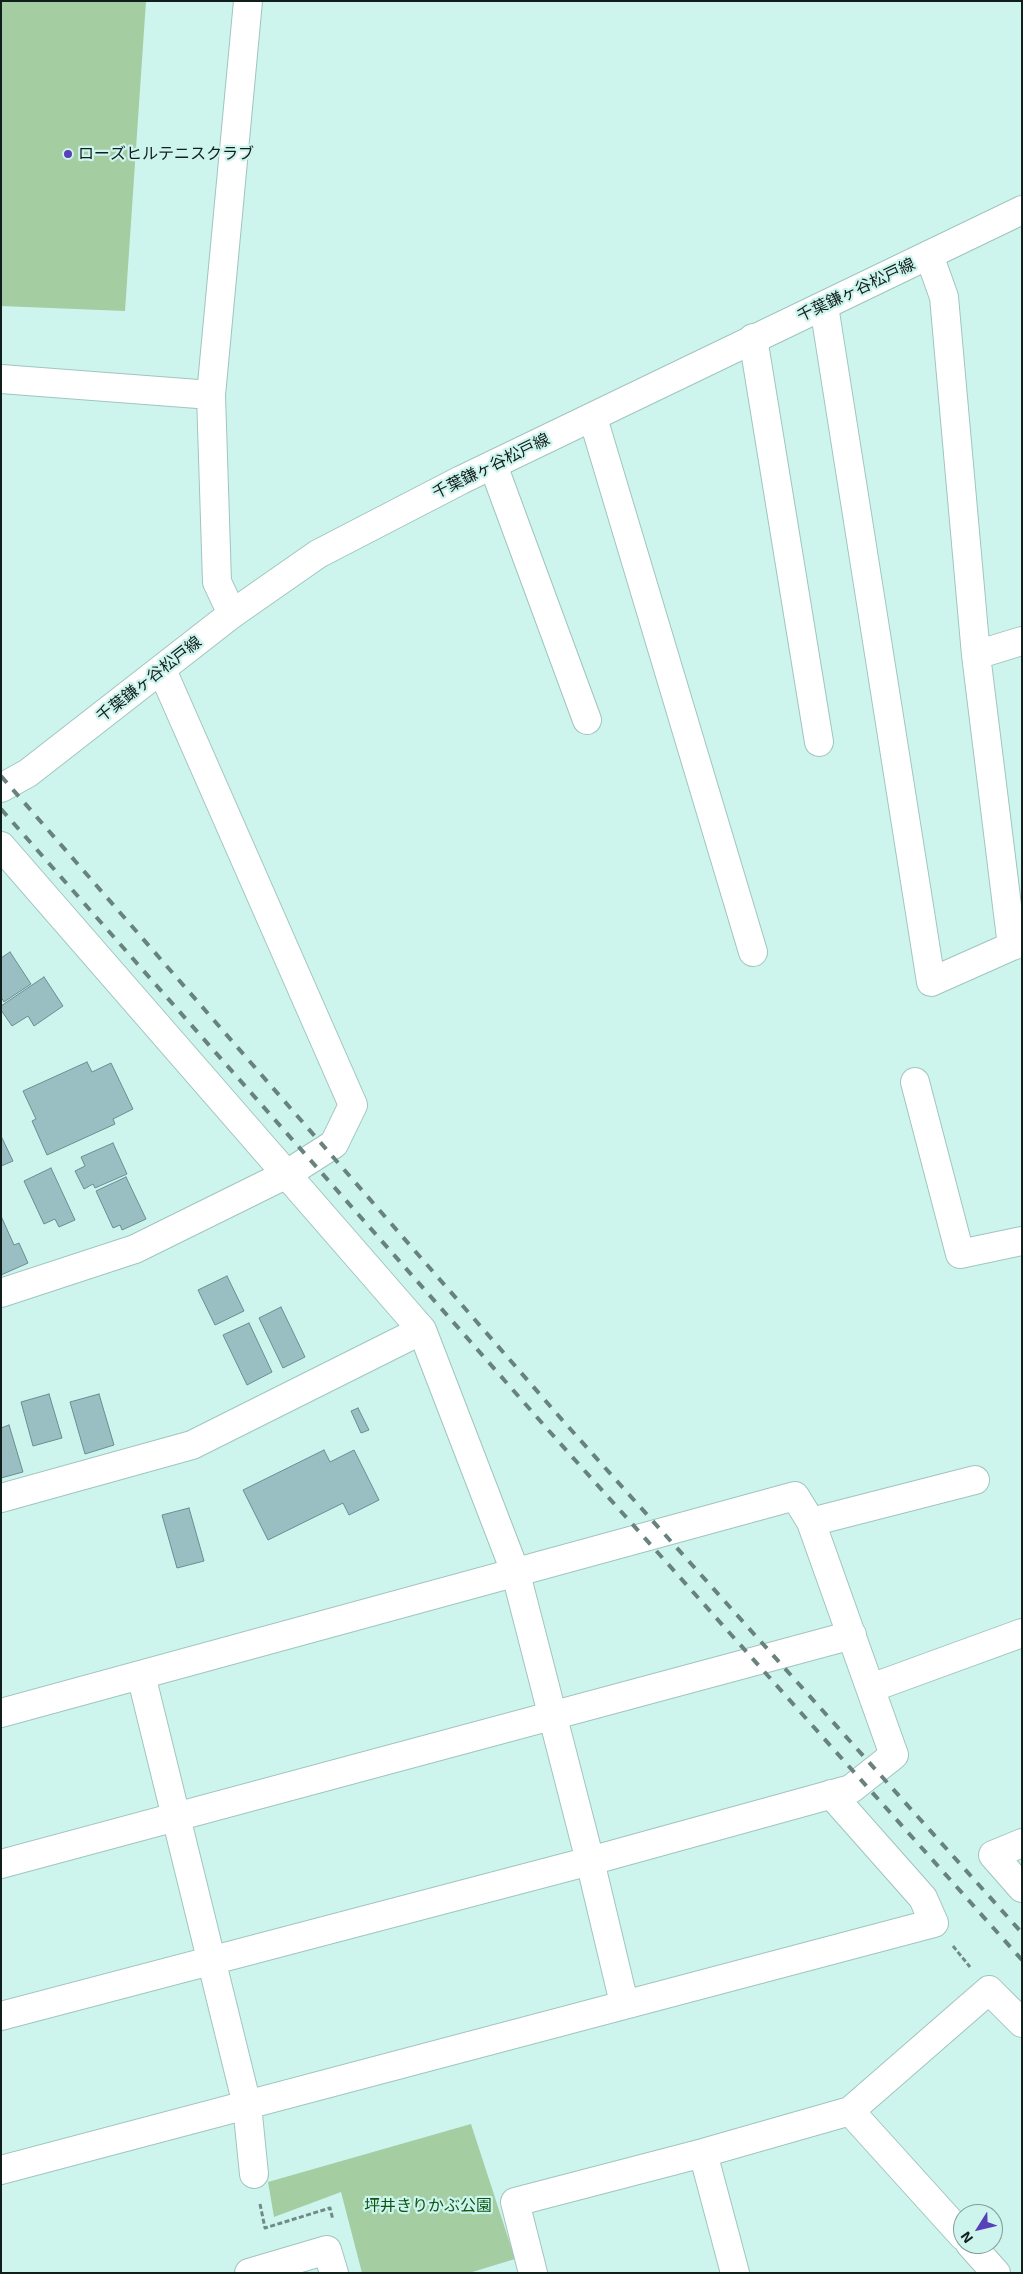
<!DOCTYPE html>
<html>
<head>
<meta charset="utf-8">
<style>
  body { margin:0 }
  #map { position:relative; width:1023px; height:2274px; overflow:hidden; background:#cef4ee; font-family:"Exo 2",sans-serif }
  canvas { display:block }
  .frame { position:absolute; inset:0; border:2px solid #101e1c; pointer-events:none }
  .north { position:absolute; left:953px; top:2204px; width:50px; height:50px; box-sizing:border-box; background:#cef4ee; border:1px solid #829e9a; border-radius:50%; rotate:234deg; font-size:14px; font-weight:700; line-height:20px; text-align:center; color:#101e1c }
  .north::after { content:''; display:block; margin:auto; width:18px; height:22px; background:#5740b8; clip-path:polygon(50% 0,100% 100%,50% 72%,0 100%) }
</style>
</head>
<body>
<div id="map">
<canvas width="1023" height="2274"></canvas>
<div class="frame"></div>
<div class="north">N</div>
</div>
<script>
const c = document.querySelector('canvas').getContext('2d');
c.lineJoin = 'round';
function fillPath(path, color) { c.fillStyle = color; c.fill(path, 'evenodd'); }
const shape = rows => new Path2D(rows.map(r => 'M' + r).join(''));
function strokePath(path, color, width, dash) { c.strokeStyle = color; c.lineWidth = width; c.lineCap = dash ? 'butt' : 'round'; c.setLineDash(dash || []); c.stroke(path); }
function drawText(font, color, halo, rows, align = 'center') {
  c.font = font + ' "Exo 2","Noto Sans JP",sans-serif'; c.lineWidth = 4.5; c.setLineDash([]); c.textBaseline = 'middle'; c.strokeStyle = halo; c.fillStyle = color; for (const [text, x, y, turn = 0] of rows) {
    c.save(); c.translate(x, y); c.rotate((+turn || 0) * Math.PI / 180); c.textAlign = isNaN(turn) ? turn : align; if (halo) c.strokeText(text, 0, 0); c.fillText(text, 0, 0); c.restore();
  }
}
fillPath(shape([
  [1,1,146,1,125,311,1,306],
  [471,2124,515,2259,469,2273,362,2273,341,2192,274,2217,268,2182]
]), '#a4cda2');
const building = shape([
  [10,952,31,984,4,1002,1,997,1,958,10,952],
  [44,977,63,1006,34,1026,28,1016,12,1026,1,1010,1,1006,44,977],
  [87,1062,92,1072,111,1063,133,1109,113,1119,115,1124,47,1155,32,1121,36,1119,23,1091,87,1062],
  [1,1136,13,1161,1,1166,1,1136],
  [113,1143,127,1174,95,1188,93,1184,84,1189,75,1171,85,1166,81,1157,113,1143],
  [51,1168,75,1220,59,1227,55,1219,44,1224,24,1181,51,1168],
  [126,1177,146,1219,122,1230,120,1225,113,1228,96,1191,126,1177],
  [1,1216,14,1245,19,1243,28,1263,1,1275,1,1216],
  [227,1276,244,1311,215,1325,198,1290,227,1276],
  [281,1307,305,1357,283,1368,259,1318,281,1307],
  [249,1323,272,1372,247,1385,223,1335,249,1323],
  [49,1394,62,1438,33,1446,21,1402,49,1394],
  [99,1394,114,1445,85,1454,70,1402,99,1394],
  [358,1408,369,1430,361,1433,351,1411,358,1408],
  [9,1425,23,1472,1,1478,1,1428,9,1425],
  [324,1450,330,1462,354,1450,379,1500,349,1515,343,1503,268,1540,243,1490,324,1450],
  [189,1508,204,1561,177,1568,162,1515,189,1508]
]);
fillPath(building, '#9abfc3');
strokePath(building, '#698d91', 1);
const minor = shape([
  [929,255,944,297,976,655,1012,946,1022,943],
  [824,306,931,982,1012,946],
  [753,338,819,742],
  [1,379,211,395],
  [593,418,753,952],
  [493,465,587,720],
  [232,614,217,582,211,395,248,1],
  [976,655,1022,641],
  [1,846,422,1330,516,1574,590,1861,624,2003],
  [915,1082,960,1254,1022,1241],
  [1,1293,135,1249,287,1174,334,1144,353,1105,162,670],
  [1,1498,192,1445,422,1330],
  [811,1522,975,1480],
  [141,1675,247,2105,254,2174],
  [871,1688,1022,1633],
  [1,1713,795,1496,811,1522,894,1755,851,1789,590,1861,1,2016],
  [1022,1843,993,1855,1022,1888],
  [1,1864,852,1635],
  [850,2111,963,2236],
  [703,2153,735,2273],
  [1,2170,934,1923,923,1898,831,1794],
  [970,2244,996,2273],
  [249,2273,327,2250,334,2273],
  [533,2273,515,2202,703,2153,850,2111,989,1990,1022,2023]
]);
const major = shape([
  [1,788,28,773,232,614,318,554,461,480,1022,210]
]);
strokePath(minor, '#a0c5bf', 30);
strokePath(major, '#a0c5bf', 30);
strokePath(shape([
  [953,1946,970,1967],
  [260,2204,265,2228,330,2208,333,2220]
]), '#708b87', 3, [5, 2.5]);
strokePath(minor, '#fff', 28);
strokePath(major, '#fff', 28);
strokePath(shape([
  [1,776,564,1422,1022,1933],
  [1,809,550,1432,1022,1960]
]), '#68827e', 4, [9, 9]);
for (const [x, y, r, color] of [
  [68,154,5,"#5740b8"]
]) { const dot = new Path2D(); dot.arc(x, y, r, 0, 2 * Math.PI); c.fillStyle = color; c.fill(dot); strokePath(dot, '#cef4ee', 2); }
drawText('16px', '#101e1c', '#cef4ee', [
  ["ローズヒルテニスクラブ",78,154]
], 'left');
drawText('16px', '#101e1c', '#cef4ee', [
  ["千葉鎌ヶ谷松戸線",856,290,-25],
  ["千葉鎌ヶ谷松戸線",491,466,-26],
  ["千葉鎌ヶ谷松戸線",149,679,-38]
]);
drawText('16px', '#0c5612', '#cef4ee', [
  ["坪井きりかぶ公園",428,2206]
]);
</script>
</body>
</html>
